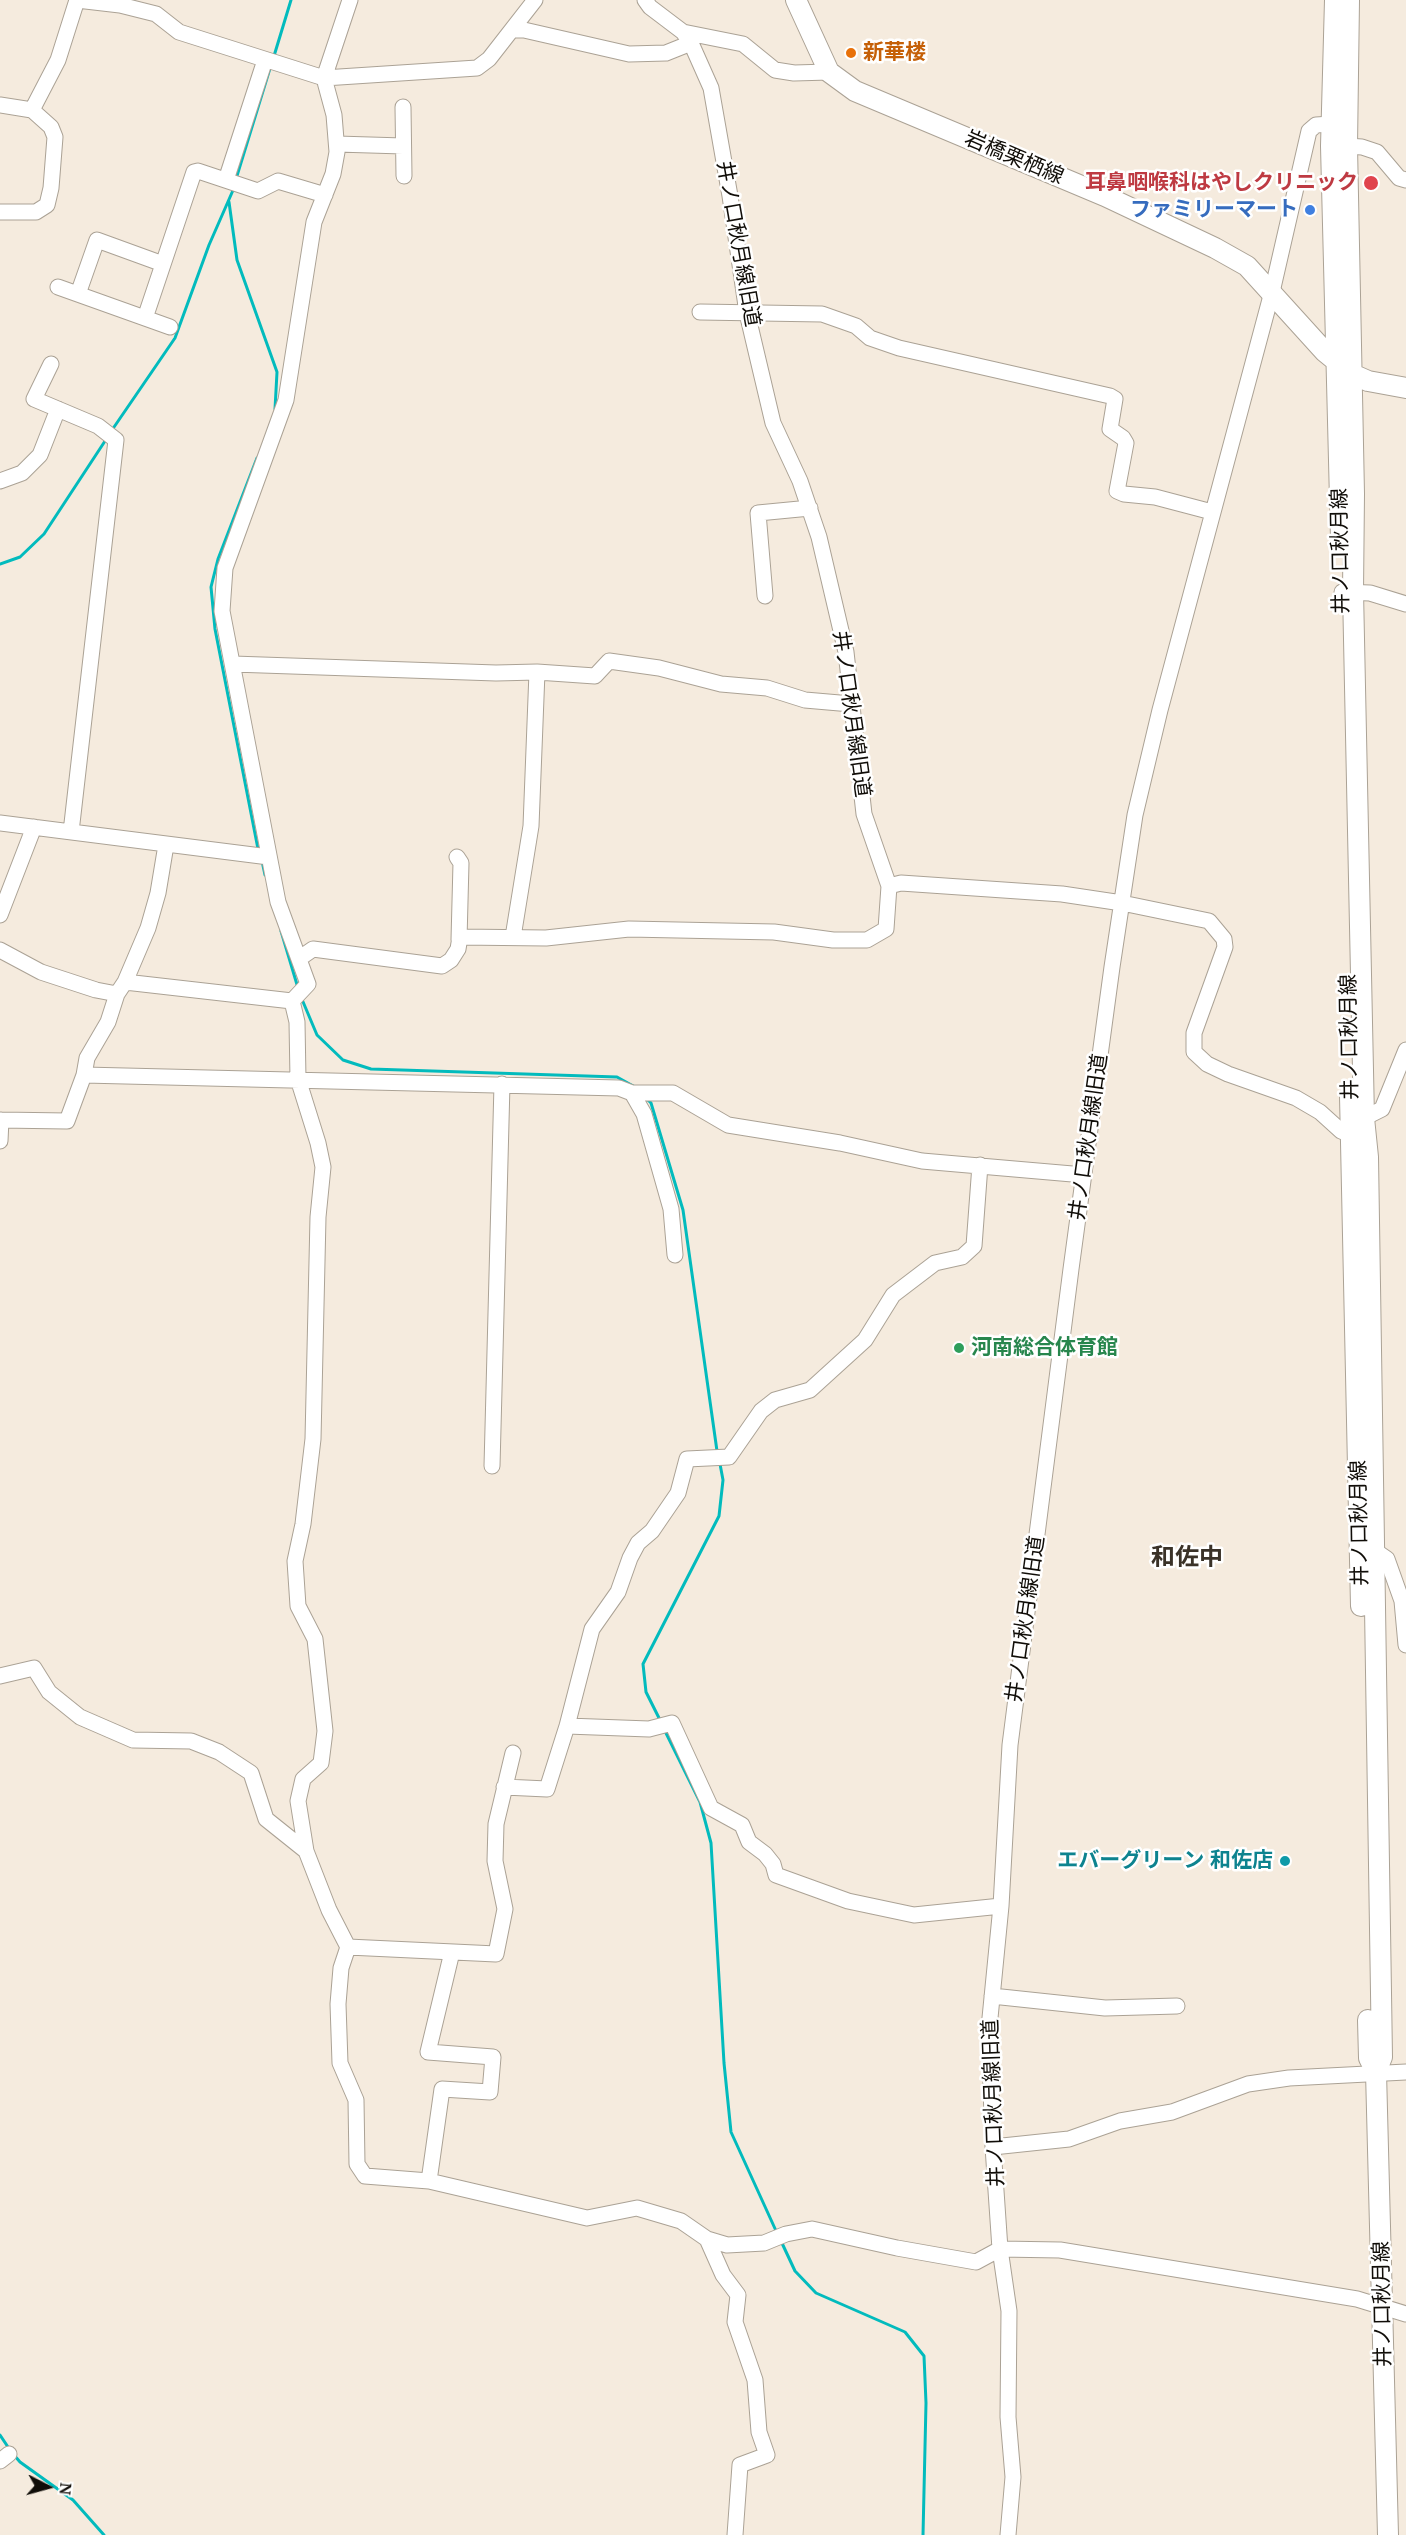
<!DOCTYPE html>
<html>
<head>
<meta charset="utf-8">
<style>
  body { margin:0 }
  #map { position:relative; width:1406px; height:2535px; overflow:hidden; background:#f5ebde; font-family:"PT Serif",serif }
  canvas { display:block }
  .north { position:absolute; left:18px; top:2457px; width:60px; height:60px; -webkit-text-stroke:4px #fff; paint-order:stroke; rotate:96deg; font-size:16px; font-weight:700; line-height:24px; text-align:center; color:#100d08 }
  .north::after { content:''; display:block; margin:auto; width:21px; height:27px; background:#100d08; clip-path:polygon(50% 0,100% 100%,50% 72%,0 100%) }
</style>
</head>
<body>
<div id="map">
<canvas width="1406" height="2535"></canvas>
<div class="north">N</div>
</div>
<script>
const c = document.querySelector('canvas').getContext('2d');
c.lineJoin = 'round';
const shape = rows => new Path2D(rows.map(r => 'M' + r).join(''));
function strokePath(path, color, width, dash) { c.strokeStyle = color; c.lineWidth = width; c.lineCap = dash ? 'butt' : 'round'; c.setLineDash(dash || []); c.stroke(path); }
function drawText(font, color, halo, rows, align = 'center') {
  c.font = font + ' "PT Serif","Noto Sans JP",serif'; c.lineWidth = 5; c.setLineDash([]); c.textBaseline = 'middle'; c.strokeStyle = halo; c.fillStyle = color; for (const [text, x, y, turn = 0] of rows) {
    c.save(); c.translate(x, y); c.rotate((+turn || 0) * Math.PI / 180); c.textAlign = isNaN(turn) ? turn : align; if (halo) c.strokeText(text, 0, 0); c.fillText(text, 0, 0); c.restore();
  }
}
strokePath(shape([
  [274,56,291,0],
  [236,179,271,65],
  [229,202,237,260,277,372,275,409],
  [112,430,175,338,209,245,234,188],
  [257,458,218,559,211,587,215,629,258,849],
  [0,564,20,557,44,534,107,438],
  [262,861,265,875],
  [281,931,298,988],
  [301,997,317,1035,343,1060,371,1069,617,1077,635,1087],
  [646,1098,651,1103,683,1210,717,1451],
  [660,1720,646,1692,643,1664,719,1516,723,1480,720,1464],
  [664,1729,700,1802,711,1843,724,2063,731,2132,777,2233],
  [781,2241,795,2271,816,2293,905,2332,924,2356,926,2403,923,2535],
  [0,2435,10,2450],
  [14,2455,20,2462,73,2500,104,2535]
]), '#02bbbd', 3);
const minor = shape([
  [77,0,120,5,156,14,179,32,324,78,477,68,489,59,535,0],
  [645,0,650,7,683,32,691,43,711,88,730,196,747,313,773,423,800,481,819,537,846,652,864,814,889,886],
  [513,30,524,30,629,54,666,53,691,43],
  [683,32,743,44,775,70,794,73,829,72],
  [0,105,32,110,58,60,77,0],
  [403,107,404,176],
  [337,144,403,146],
  [1347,146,1362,147,1377,152,1399,178,1406,180],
  [226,180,265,60],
  [0,212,36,212,47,205,51,188,55,137,51,127,32,110],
  [58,287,170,327],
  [78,294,97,240,163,264],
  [700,312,822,314,856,326,870,338,899,348,1110,396,1115,399,1110,429,1123,438,1126,443,1117,491,1124,494,1155,497,1212,512],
  [145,318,194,172,198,171,258,191,278,181,325,195],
  [51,364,34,399,98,426,116,440,71,832],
  [0,481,22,473,40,455,58,409],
  [1342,592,1370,593,1406,604],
  [765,596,758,513,810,508],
  [233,664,496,673,537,672,595,676,609,661,659,668,721,684,767,688,805,700,851,704],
  [0,823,269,857],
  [457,857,461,863,459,940],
  [889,886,901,883,1062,894,1122,903,1209,921,1224,939,1225,947,1194,1033,1194,1052,1207,1064,1228,1074,1296,1098,1320,1112,1341,1131,1358,1138],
  [0,915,34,827],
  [513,937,531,826,537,672],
  [0,950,41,972,96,990,117,994],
  [300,958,313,949,442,966,451,960,458,949,460,937,546,938,629,929,774,932,833,940,867,940,886,929,889,886],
  [125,982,292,1001,308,984,278,902,222,611,225,568,286,400,314,222,333,174,337,152,334,115,324,78,350,0],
  [292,1001,297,1022,298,1079,318,1143,323,1167,318,1217,313,1439,303,1524,295,1561,298,1606,315,1639,325,1731,321,1763,303,1779,298,1801,306,1851,329,1910,348,1947,341,1968,338,2004,340,2063,356,2100,357,2164,365,2176,429,2181,587,2218,637,2208,681,2221,707,2239,727,2245,764,2243,786,2234,812,2229,897,2248,976,2262,1000,2249,1060,2250,1357,2299,1406,2314],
  [84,1075,87,1058,108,1022,117,994,125,982,148,928,158,893,166,845],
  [632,1093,673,1093,728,1125,840,1143,922,1161,1084,1175],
  [1364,1118,1382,1109,1406,1050],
  [0,1120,67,1121,84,1075,619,1088,632,1093,644,1114,671,1209,675,1255],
  [0,1141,1,1120],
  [492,1466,502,1084],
  [1366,1551,1374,1550,1387,1559,1402,1601,1406,1645],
  [0,1676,34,1668,49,1692,80,1717,133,1740,191,1741,219,1752,251,1773,266,1819,306,1851],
  [567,1726,649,1729,672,1723,711,1808,742,1825,749,1842,765,1854,773,1864,776,1875,848,1901,914,1915,1001,1906],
  [504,1787,547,1789,567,1726,592,1629,618,1592,630,1558,638,1543,652,1531,678,1493,687,1459,729,1457,761,1411,775,1400,810,1390,865,1340,893,1295,935,1263,962,1257,974,1246,980,1165],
  [348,1947,496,1954,505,1909,495,1861,496,1824,513,1753],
  [992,1996,1105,2008,1177,2006],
  [993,2147,1069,2139,1120,2121,1172,2112,1248,2084,1289,2078,1406,2072],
  [429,2181,442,2089,490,2092,493,2057,428,2052,452,1952],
  [707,2239,723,2275,738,2295,735,2322,755,2380,759,2432,767,2455,740,2465,735,2535],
  [0,2461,9,2454],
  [1008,2535,1013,2477,1008,2417,1009,2311,1000,2249,993,2147,989,2028,1001,1906,1010,1745,1071,1269,1112,967,1135,815,1160,710,1272,292,1309,131,1316,125,1331,124]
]);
const major = shape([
  [796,0,829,72,855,91,1105,196,1215,248,1247,266,1325,352,1352,374,1368,381,1406,388],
  [1335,0,1331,146,1341,539],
  [1349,0,1347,146,1354,494,1353,591,1364,1118,1368,1157,1382,2057,1376,2072,1388,2535],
  [1350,1096,1361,1606],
  [1368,2020,1369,2058,1376,2072]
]);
strokePath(minor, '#aba295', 17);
strokePath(major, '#aba295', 22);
strokePath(minor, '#fff', 15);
strokePath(major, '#fff', 20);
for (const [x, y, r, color] of [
  [851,53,6,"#e8710a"],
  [1371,183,8,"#e0444e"],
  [1310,210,6,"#3f7fe0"],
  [959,1348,6,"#2e9e5b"],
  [1285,1861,6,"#0f9aa8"]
]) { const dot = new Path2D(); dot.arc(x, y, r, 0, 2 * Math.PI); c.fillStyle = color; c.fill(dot); strokePath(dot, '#fff', 2); }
drawText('bold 21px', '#c56008', '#fff', [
  ["新華楼",863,53]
], 'left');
drawText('21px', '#100d08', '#fff', [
  ["岩橋栗栖線",1014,158,23],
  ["井ノ口秋月線旧道",738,244,80],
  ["井ノ口秋月線",1341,551,-91],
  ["井ノ口秋月線旧道",851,714,82],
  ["井ノ口秋月線",1350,1037,-91],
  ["井ノ口秋月線旧道",1089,1137,-82],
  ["井ノ口秋月線",1360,1523,-91],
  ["井ノ口秋月線旧道",1026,1619,-82],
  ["井ノ口秋月線旧道",994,2103,-92],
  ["井ノ口秋月線",1383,2304,-91]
]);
drawText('bold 21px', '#be3a42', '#fff', [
  ["耳鼻咽喉科はやしクリニック",1358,183]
], 'right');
drawText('bold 21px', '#366cbe', '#fff', [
  ["ファミリーマート",1298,210]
], 'right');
drawText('bold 21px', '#27864d', '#fff', [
  ["河南総合体育館",971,1348]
], 'left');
drawText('bold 21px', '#0d838f', '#fff', [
  ["エバーグリーン 和佐店",1273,1861]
], 'right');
drawText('bold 24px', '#3a3228', '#fff', [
  ["和佐中",1187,1558]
]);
</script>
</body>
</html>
